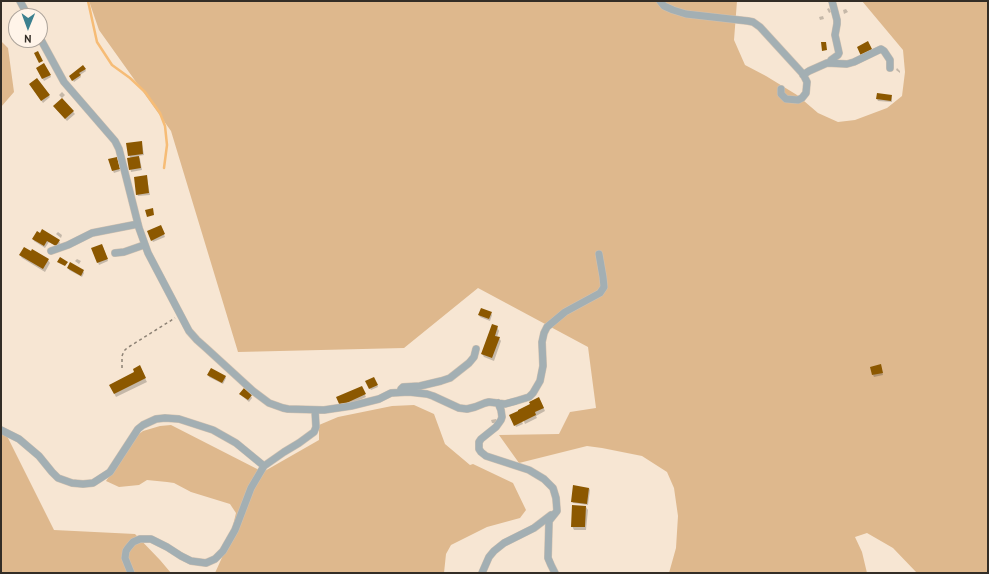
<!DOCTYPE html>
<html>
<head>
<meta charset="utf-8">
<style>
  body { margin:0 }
  #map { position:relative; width:989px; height:574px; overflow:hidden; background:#f7e6d3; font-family:"PT Sans",sans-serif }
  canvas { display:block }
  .frame { position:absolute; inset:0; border:2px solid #332d26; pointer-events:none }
  .north { position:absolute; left:8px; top:8px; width:40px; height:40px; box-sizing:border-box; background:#fff4e9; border:1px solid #ada49b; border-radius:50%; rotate:181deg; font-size:11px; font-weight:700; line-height:16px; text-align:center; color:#332d26 }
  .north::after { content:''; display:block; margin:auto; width:14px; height:18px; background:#3c808f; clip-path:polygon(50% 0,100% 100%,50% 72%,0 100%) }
</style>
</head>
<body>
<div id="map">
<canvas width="989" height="574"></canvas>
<div class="frame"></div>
<div class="north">N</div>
</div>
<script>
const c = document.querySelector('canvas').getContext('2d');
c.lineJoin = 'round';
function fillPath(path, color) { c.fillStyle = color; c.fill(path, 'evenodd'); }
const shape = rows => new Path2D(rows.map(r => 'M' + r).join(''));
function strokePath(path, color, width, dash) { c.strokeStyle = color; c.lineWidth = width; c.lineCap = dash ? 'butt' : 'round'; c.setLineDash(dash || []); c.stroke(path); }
fillPath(shape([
  [89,1,737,1,734,40,745,65,766,76,797,95,818,113,838,122,855,120,887,108,902,96,905,72,903,50,862,1,988,1,988,573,917,573,893,548,867,533,855,537,862,552,867,573,669,573,676,548,678,516,674,488,667,472,642,456,602,448,587,446,519,463,499,435,559,434,570,412,596,408,588,347,478,288,404,348,238,352,171,131,99,30],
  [1,41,8,48,14,92,1,107],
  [414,405,434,414,445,444,470,465,473,464,513,483,526,510,520,518,487,527,451,545,446,554,444,573,215,573,229,542,236,513,230,504,191,492,174,483,167,482,147,480,139,485,119,487,106,481,135,437,143,431,160,426,171,425,263,472,319,440,319,425,338,417,392,406],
  [1,428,3,428,54,530,135,534,160,560,171,573,1,573]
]), '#deb88d');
fillPath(shape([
  [829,8,831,12,829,13,827,9],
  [846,9,848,12,844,14,843,10],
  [823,16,824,19,820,20,819,17],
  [44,64,51,77,44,81,37,68],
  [83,66,86,71,80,75,81,77,74,82,70,76],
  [897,68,900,71,900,73,896,70],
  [31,86,49,96,50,97,43,103],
  [62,92,65,95,62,98,59,95],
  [891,96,892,98,892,102,878,101,877,99],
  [62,100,75,114,67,121,56,109],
  [141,142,142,144,144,155,138,156,140,159,142,170,131,172,128,159,131,159,129,155],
  [117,160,120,171,114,173,113,171],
  [147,178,150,195,138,196,137,194],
  [160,226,165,237,153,242,148,232],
  [58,232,62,235,61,238,56,234],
  [33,239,59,241,60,243,57,247,49,242,45,248,34,241],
  [103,247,108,261,99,265,93,249],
  [31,253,48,260,50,263,45,272,22,258,20,255],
  [77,259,81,261,79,264,75,261],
  [68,268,83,271,84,273,82,277,69,270],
  [491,313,492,315,490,321,480,317,479,315],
  [497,327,499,331,497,337,499,338,501,341,494,361,484,357,482,354],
  [139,367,147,382,116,397,110,385,135,372],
  [881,367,883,375,874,377,873,375],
  [208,375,225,376,226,378,223,384,209,377],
  [374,378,378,387,371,390,366,381],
  [361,387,366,397,342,408],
  [242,396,251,396,252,398,249,402],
  [541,402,545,411,536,416,537,418,525,424,522,417],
  [511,416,520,417,523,424,516,427],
  [496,419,497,423,492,423,491,420],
  [589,488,590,490,588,505,573,503,572,501],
  [586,507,588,510,586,530,574,530,572,526]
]), '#0003');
strokePath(shape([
  [88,1,97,42,112,65,130,78,145,92,160,113,165,126,167,145,164,168]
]), '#f6bc76', 2.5);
fillPath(shape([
  [868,41,873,51,861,56,857,47],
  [821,42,826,42,827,50,822,51],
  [38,51,43,61,39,63,34,53],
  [44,63,51,75,42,79,36,68],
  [83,65,86,69,79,73,81,75,72,81,69,76],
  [37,78,50,95,41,101,29,84],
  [877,93,892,95,891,101,876,99],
  [62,98,74,111,65,119,53,106],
  [142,141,143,154,128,156,126,143],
  [139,156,141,168,129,170,127,158],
  [117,157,120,169,112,171,108,159],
  [147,175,149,193,136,195,134,177],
  [153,208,154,215,147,217,145,210],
  [161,225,165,234,151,241,147,231],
  [42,229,60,240,56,246,47,241,44,246,32,239,37,231,40,233],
  [102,244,108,259,97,263,91,248],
  [24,247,31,251,32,249,49,259,43,269,19,255],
  [60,257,68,262,65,266,57,262],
  [70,262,84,270,81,276,67,268],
  [481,308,492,312,489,319,478,315],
  [492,324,498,326,495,336,500,337,492,358,481,354],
  [881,364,883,373,872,375,870,367],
  [140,365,146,378,114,394,109,385,134,372,133,369],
  [211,368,226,376,222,383,207,375],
  [374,377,378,385,369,389,365,381],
  [362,386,366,394,340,406,336,397],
  [244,388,252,395,248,400,239,394],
  [539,397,544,408,535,412,536,415,514,426,509,415,518,411,518,410,530,404,529,402],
  [573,485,589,488,587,504,571,502],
  [572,505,586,506,585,527,571,527]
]), '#8c5800');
const minor = shape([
  [20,1,28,16],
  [660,1,664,6,673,10,686,14,748,21,753,22,760,27,803,74,807,82,806,93,802,98,798,100,786,99,781,94,781,89],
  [40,38,64,82,115,141,119,149,139,228,148,253,189,331,197,340,206,348,253,391,269,403,283,408,288,409,324,410,351,406,379,399,391,393,409,392,427,394,433,396,459,408,467,409,475,407,485,403,489,402,505,404,516,401,529,397,533,393,540,381,543,366,542,342,544,333,547,327,565,312,600,293,604,287,603,277,599,254],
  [830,63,831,60,838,55,839,53,835,35,837,24,837,20,832,1],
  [803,75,809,71,827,63,847,64,854,62,881,49,884,51,890,60,890,68],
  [51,251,68,245,92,233,138,224],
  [115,253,124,252,144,245],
  [400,392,401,389,403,387,420,386,441,381,450,378,469,363,474,357,476,349],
  [498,403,501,410,502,417,501,420,496,427,481,439,479,442,479,449,481,452,486,456,529,470,544,479,553,488,556,498,557,511,549,521,548,558,551,565,555,573],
  [1,430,19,439,39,456,52,472,58,478,72,483,83,484,93,483,110,472,138,429,143,425,156,419,165,418,179,419,213,430,236,443,264,466],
  [131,573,125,558,126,551,128,548,133,542,140,539,151,539,167,547,181,556,191,561,206,563,215,559,223,551,235,530,251,488,264,466,284,452,299,443,314,432,316,427,315,410],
  [482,573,489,557,494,551,504,543,534,528,551,515]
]);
strokePath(minor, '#d0c1b0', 8);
strokePath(shape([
  [122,368,122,356,124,351,127,348,175,318]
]), '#8d8275', 1.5, [3, 3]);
strokePath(minor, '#a3afb3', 7);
</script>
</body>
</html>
